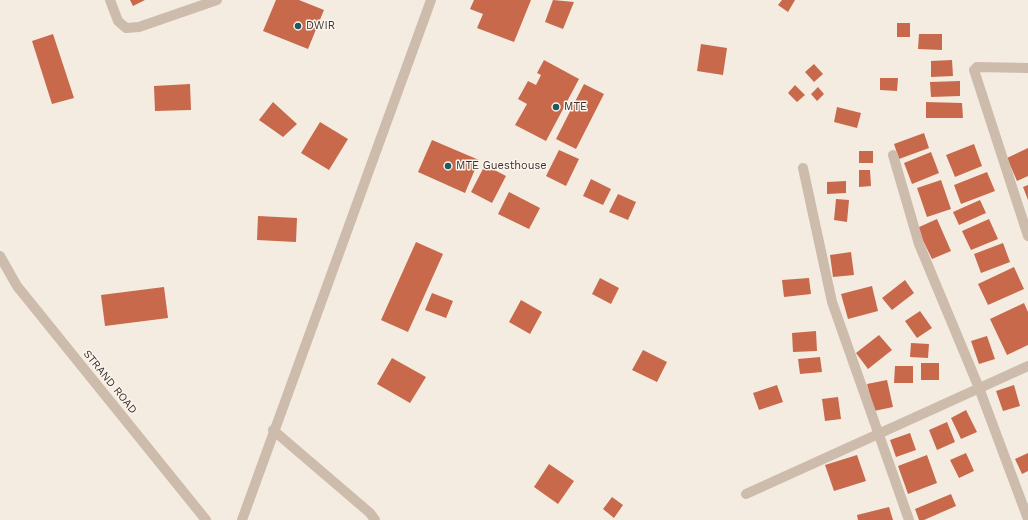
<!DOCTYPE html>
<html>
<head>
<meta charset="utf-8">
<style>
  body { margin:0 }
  canvas { display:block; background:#f4ebe1 }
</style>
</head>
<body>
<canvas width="1028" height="520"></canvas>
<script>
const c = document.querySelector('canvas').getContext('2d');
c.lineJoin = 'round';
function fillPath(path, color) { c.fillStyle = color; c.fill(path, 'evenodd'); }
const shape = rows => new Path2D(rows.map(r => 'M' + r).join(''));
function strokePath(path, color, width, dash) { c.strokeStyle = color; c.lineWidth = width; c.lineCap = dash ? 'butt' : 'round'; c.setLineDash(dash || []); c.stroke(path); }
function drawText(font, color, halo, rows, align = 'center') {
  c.font = font + ' "Work Sans",sans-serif'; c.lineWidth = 3; c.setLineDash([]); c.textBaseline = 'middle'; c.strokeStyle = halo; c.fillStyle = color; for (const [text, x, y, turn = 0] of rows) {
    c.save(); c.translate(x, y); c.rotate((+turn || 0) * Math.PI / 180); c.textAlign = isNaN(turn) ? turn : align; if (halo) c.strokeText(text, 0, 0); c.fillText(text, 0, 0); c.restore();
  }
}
fillPath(shape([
  [130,0,145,0,133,6],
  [276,0,299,0,324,10,308,49,263,31],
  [474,0,531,0,514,42,477,28,483,14,470,9],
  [553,0,574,2,563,29,545,22],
  [782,0,795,0,788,12,778,5],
  [897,23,910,23,910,37,897,37],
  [53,34,74,98,52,104,32,41],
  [919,34,942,34,942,50,918,49],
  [701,44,727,48,723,75,697,71],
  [544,60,579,79,546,141,515,125,527,104,518,99,528,81,536,85,541,75,537,73],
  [952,60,953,76,931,77,931,61],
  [814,64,823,74,814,82,805,72],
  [880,78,898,78,897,91,880,90],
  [960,81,960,96,931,97,930,82],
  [190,84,191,110,155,111,154,86],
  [584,84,604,94,576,149,556,139],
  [795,85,805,95,797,102,788,93],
  [818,87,824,94,817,101,811,94],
  [273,102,297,124,283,137,259,120],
  [926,102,962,103,963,118,926,118],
  [837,107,861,113,857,128,834,122],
  [320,122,348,139,329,170,301,153],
  [924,133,929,148,899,159,894,144],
  [432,140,479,160,465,193,418,172],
  [974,144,982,166,955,177,946,155],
  [1028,148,1028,176,1017,181,1007,158],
  [559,150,579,159,566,186,546,176],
  [859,151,873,151,873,163,859,163],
  [931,152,939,173,912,184,904,163],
  [485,165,506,176,492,203,471,192],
  [859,170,870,170,871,186,859,187],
  [987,172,995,191,961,204,954,185],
  [591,179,611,189,603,205,583,196],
  [941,180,951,209,927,217,917,188],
  [846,181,846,193,827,194,827,182],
  [1028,185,1028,200,1023,187],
  [509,192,540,208,529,229,498,214],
  [618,194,636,202,628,220,609,212],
  [836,199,849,200,847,222,834,220],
  [980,200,986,213,959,225,953,212],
  [258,216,297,218,296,242,257,240],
  [937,219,951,251,932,259,917,228],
  [989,219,998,239,971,250,962,231],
  [416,242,443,254,408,332,381,320],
  [1003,243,1010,262,981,273,974,254],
  [851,252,854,275,833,277,830,255],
  [1014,267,1024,289,988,305,978,284],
  [600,278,619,288,611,304,592,294],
  [809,278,811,294,784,297,782,280],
  [905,280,914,293,892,310,882,298],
  [872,286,878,311,848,319,841,294],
  [164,287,168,318,105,326,101,295],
  [432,293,453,301,446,318,425,310],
  [521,300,542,312,530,334,509,322],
  [1024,303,1028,312,1028,345,1007,355,990,319],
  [920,311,932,328,917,338,905,321],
  [816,331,817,351,793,352,792,333],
  [879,335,892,350,868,369,856,353],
  [987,336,995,359,979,364,971,341],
  [911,343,929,344,928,358,910,357],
  [643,350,667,362,657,382,632,370],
  [820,357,822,372,800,374,798,359],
  [392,358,426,377,410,403,377,384],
  [921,363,939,363,939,380,921,380],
  [895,366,913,366,913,383,894,383],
  [887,380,893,407,874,411,867,384],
  [777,385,783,402,759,410,753,393],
  [1014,385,1020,406,1003,411,996,391],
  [838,397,841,419,825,421,822,399],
  [966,410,977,432,961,439,951,418],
  [947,422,955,442,937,450,929,430],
  [910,433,916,450,896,457,890,440],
  [966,453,974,471,959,478,950,460],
  [1028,453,1028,471,1022,474,1015,459],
  [857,455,866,481,834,491,825,465],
  [927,455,937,483,908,494,898,466],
  [549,464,574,481,558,504,534,487],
  [951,494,956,506,924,520,919,520,915,509],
  [612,497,623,505,614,518,603,509],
  [889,507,893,520,858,520,857,515]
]), '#c8694b');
strokePath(shape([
  [110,0,118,21,126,28,139,27,217,0],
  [1028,68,977,67,974,70,1028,236],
  [893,155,919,244,979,388,1028,519],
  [803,168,832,302,909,520],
  [0,256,17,286,206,520],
  [273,430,370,513,375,520],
  [746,494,1028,366],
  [242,520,431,0]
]), '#cdbbac', 10);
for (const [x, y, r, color] of [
  [298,26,4,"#1f5a5e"],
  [556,107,4,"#1f5a5e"],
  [448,166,4,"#1f5a5e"]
]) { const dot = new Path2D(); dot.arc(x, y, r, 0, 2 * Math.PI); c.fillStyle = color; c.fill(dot); strokePath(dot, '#fbf5ee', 1.5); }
drawText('11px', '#3b302b', '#fbf5ee', [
  ["DWIR",306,26],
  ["MTE",564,107],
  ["MTE Guesthouse",456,166]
], 'left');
drawText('11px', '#3b302b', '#fbf5ee', [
  ["STRAND ROAD",110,382,51]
]);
</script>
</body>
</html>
